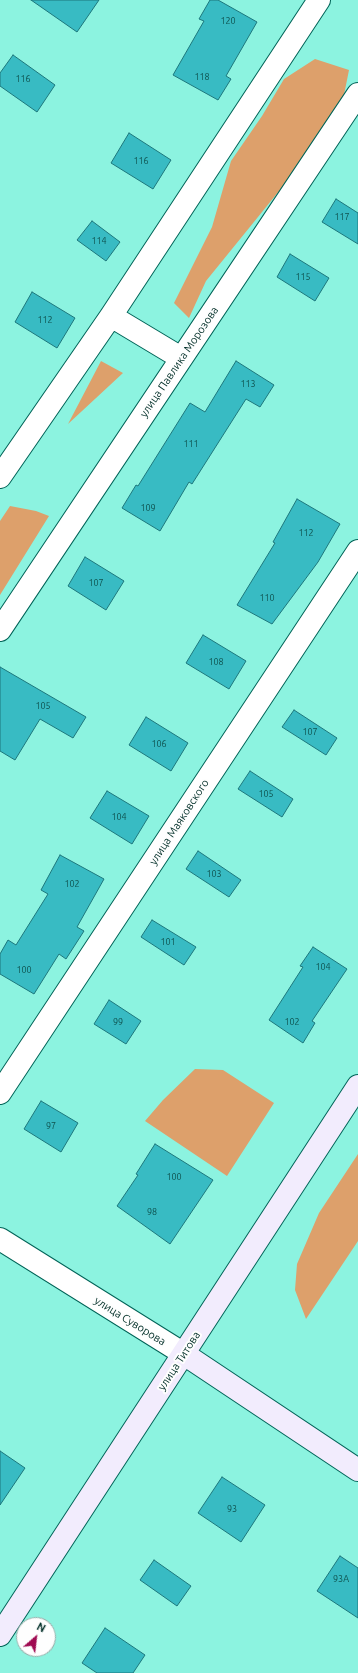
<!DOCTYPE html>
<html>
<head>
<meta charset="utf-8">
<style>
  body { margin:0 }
  #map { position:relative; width:358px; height:1673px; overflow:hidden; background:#8cf3e0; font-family:Ubuntu,sans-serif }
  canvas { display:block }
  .north { position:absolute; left:16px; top:1617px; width:40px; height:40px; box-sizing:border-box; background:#fefefe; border:1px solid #98aba8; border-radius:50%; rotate:28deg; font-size:11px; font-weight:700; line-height:16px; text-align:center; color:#002e27 }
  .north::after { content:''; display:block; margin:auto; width:14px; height:18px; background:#9f0b52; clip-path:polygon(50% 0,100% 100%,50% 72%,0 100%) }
</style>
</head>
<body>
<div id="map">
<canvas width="358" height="1673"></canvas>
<div class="north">N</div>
</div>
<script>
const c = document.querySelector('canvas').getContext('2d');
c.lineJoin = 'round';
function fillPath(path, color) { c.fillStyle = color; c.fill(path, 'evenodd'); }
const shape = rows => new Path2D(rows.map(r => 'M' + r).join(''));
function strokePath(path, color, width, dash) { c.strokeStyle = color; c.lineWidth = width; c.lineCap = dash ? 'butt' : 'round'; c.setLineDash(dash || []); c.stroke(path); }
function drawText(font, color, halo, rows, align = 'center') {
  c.font = font + ' Ubuntu,sans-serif'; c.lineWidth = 4; c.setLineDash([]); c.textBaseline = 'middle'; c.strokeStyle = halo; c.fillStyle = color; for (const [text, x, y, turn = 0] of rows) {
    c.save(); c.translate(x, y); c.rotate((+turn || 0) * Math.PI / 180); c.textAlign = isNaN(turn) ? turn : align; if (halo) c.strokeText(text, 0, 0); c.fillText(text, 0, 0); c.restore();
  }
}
fillPath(shape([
  [315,59,349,70,344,95,314,148,206,281,189,318,174,303,212,227,231,161,262,116,284,79],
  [101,361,123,373,68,424],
  [10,506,36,511,49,516,0,595,0,521],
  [195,1069,223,1070,274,1103,227,1176,145,1121,163,1100],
  [358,1154,358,1241,306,1319,295,1290,297,1264,319,1213]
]), '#dda06b');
const building = shape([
  [31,0,99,0,77,32,31,0],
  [210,0,218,0,257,22,226,76,231,79,218,100,173,75,204,21,199,19,210,0],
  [13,55,55,85,37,112,0,86,0,73,13,55],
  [129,133,171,160,153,189,111,163,129,133],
  [336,199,358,213,358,244,322,222,336,199],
  [92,221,120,242,106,261,77,240,92,221],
  [290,254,329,278,315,301,277,277,290,254],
  [32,292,75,318,57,348,15,322,32,292],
  [236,361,274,385,260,407,246,399,192,484,189,482,160,531,122,508,136,485,138,486,190,403,205,412,236,361],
  [297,499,340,524,318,562,272,624,237,605,275,543,273,542,297,499],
  [85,557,124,581,106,610,68,586,85,557],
  [203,635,246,661,229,689,186,663,203,635],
  [0,667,86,717,73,738,40,719,15,760,0,751,0,667],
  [294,710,337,738,326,755,282,727,294,710],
  [146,717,188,743,171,771,129,745,146,717],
  [250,771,293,799,282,817,238,789,250,771],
  [107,791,149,816,132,844,90,818,107,791],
  [198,851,241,880,229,897,186,869,198,851],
  [60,855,104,879,77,927,84,931,66,959,59,954,34,994,0,974,0,954,8,940,16,945,48,894,41,890,60,855],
  [152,920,196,947,184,965,141,937,152,920],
  [313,947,347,969,312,1021,315,1023,303,1043,269,1020,303,967,300,966,313,947],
  [109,1000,141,1021,126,1044,94,1024,109,1000],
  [41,1101,78,1123,61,1152,24,1129,41,1101],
  [155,1144,213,1180,170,1244,117,1206,138,1175,136,1174,155,1144],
  [0,1451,25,1468,0,1505,0,1451],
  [222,1477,265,1505,241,1542,198,1513,222,1477],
  [340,1556,358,1568,358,1618,317,1591,340,1556],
  [154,1560,191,1586,177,1606,140,1580,154,1560],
  [105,1628,145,1655,133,1673,97,1673,82,1663,105,1628]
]);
fillPath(building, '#38bbc3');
strokePath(building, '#1d777c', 1);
const street = shape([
  [111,316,181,358],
  [0,477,111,316,319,0],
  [0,630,358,94],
  [0,1093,358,551],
  [0,1239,184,1354]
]);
const secondary = shape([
  [184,1354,358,1470],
  [0,1635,358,1086]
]);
strokePath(street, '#016357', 24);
strokePath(secondary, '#016357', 24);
strokePath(street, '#fff', 22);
strokePath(secondary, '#f2ecfd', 22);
drawText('9px', '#0e514e', null, [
  ["120",228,21],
  ["118",202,77],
  ["116",23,79],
  ["116",141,161],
  ["117",342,217],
  ["114",99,241],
  ["115",303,277],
  ["112",45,320],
  ["113",248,384],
  ["111",191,444],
  ["109",148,508],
  ["112",306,533],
  ["107",96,583],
  ["110",267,598],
  ["108",216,662],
  ["105",43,706],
  ["107",310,732],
  ["106",159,744],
  ["105",266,794],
  ["104",119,817],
  ["103",214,874],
  ["102",72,884],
  ["101",168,942],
  ["104",323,967],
  ["100",24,970],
  ["99",118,1022],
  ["102",292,1022],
  ["97",51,1126],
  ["100",174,1177],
  ["98",152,1212],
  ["93",232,1509],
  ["93А",341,1579]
]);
drawText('11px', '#002e27', '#fefefe', [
  ["улица Павлика Морозова",179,362,-56],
  ["улица Маяковского",179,822,-57],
  ["улица Суворова",130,1321,32],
  ["улица Титова",179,1361,-57]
]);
</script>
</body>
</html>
